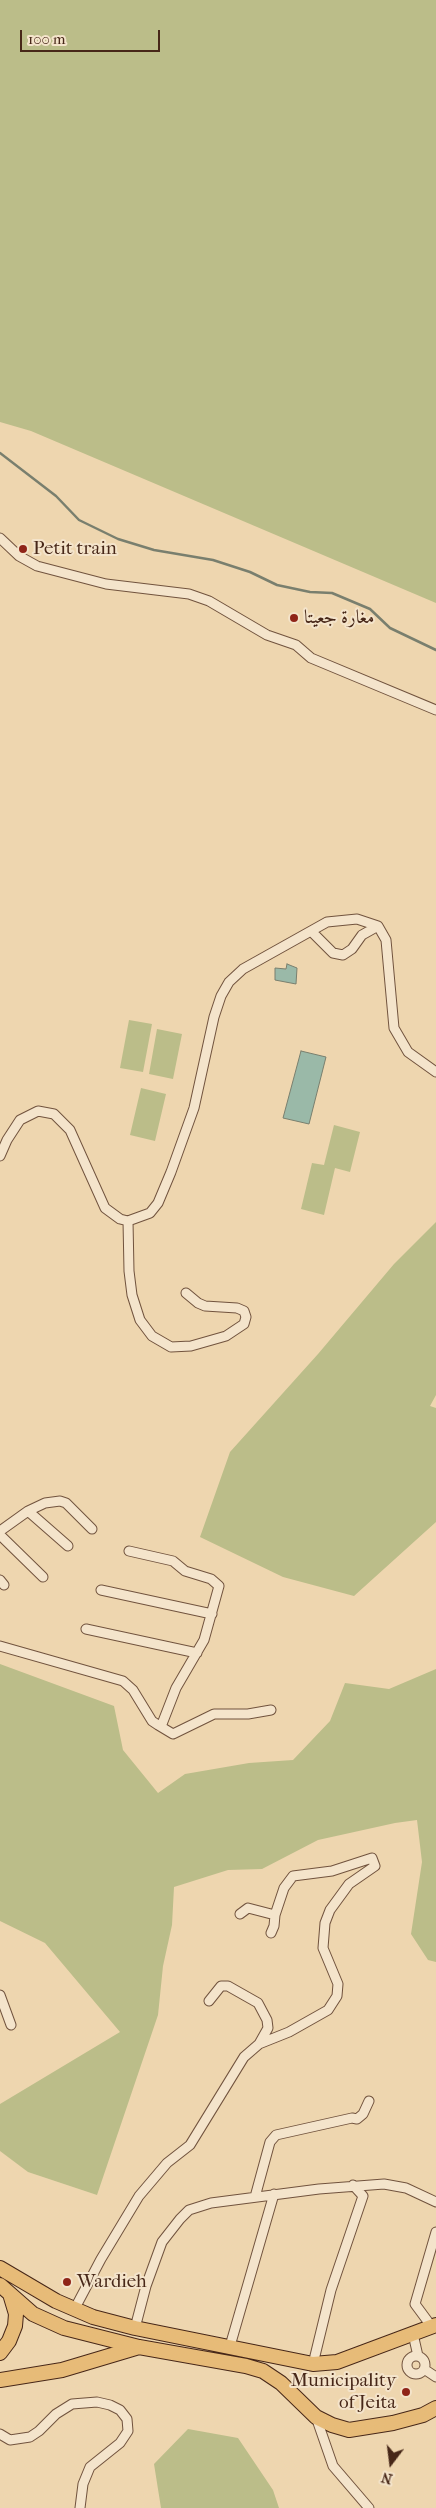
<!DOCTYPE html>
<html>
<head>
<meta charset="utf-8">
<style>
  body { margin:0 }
  #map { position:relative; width:436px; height:2508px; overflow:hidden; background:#eed6af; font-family:"IM FELL French Canon",serif }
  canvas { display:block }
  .north { position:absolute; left:366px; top:2438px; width:50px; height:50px; -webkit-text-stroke:4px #f4e4cb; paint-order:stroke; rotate:195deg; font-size:14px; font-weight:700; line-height:20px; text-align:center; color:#472718 }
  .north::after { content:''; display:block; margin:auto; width:18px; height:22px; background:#472718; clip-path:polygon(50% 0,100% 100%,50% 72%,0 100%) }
  .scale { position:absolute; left:20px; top:30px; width:140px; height:22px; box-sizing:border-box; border:2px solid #472718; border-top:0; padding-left:6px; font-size:15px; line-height:18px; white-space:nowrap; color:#472718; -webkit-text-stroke:4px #f4e4cb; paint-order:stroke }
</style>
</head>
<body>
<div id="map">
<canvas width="436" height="2508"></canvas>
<div class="north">N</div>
<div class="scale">100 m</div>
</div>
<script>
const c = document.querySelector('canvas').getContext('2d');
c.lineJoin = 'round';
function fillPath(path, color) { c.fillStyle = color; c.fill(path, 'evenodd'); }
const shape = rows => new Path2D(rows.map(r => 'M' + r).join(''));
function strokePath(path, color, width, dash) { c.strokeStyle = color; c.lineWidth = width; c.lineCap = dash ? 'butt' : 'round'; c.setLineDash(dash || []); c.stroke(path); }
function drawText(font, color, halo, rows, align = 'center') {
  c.font = font + ' "IM FELL French Canon",Amiri,serif'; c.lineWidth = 4; c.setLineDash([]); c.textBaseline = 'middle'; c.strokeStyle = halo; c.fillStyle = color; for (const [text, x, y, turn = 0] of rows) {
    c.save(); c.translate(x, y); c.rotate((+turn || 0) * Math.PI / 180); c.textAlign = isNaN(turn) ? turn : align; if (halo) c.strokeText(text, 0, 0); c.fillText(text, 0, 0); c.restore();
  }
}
fillPath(shape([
  [0,0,436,0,436,603,31,431,0,422],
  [129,1020,152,1024,143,1072,120,1068],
  [157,1029,182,1034,173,1079,149,1074],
  [141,1088,166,1094,155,1141,130,1135],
  [334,1125,360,1132,350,1172,335,1168,324,1215,301,1209,312,1163,324,1165],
  [436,1222,436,1395,430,1406,436,1408,436,1522,354,1596,283,1577,200,1537,230,1452,318,1354,394,1264],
  [0,1664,114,1706,123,1750,158,1793,185,1774,249,1763,293,1760,330,1721,345,1683,389,1689,436,1669,436,1962,428,1960,411,1934,422,1862,417,1820,395,1823,318,1840,262,1869,228,1870,174,1887,172,1925,163,1966,158,2015,97,2195,28,2172,0,2151,0,2104,120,2032,45,1943,0,1921],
  [188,2429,238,2438,273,2490,279,2508,161,2508,154,2464]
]), '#bbbd89');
const water = shape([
  [287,964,297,968,296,984,275,980,275,968,286,969,287,964],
  [301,1051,326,1057,309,1124,283,1118,301,1051]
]);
fillPath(water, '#9ab9a8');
strokePath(water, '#797f6e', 1);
strokePath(shape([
  [0,453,56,496,79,520,118,539,154,550,213,560,250,572,277,585,310,592,332,593,370,609,390,628,436,650]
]), '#797f6e', 2.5);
const minor = shape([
  [0,538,19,556,37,566,106,584,189,594,209,601,267,635,296,645,311,658,436,710],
  [311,931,333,953,343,955,352,949,362,935,378,926],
  [0,1156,7,1140,20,1120,38,1111,54,1114,70,1130,105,1208,120,1219,128,1221,150,1213,158,1203,171,1172,194,1108,214,1017,221,996,229,982,243,969,327,922,357,919,378,926,386,940,394,1028,408,1052,436,1072],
  [128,1221,129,1271,132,1295,140,1320,152,1336,171,1347,191,1346,226,1336,244,1324,246,1317,244,1311,237,1308,205,1306,198,1303,186,1293],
  [28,1511,68,1546],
  [0,1531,28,1511,45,1503,60,1501,66,1503,92,1529],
  [0,1535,43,1577],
  [0,1580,4,1585],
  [101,1590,212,1614],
  [86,1629,197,1653],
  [0,1646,123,1681,133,1690,152,1721,158,1725,162,1724,176,1688,204,1640,219,1586,211,1579,185,1571,173,1561,129,1551],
  [158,1725,173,1734,214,1714,248,1714,271,1710],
  [271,1933,274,1926,275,1915],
  [0,1995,11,2025],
  [209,2001,221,1986,228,1986,258,2003,267,2020,268,2028,259,2044],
  [255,2197,270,2142,276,2135,352,2118,357,2119,363,2114,369,2101],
  [74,2310,101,2259,139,2196,167,2163,190,2145,244,2057,259,2044,289,2032,328,2010,337,1996,338,1984,323,1948,325,1923,330,1910,349,1884,375,1866,372,1858,332,1871,293,1876,284,1888,275,1915,248,1908,240,1914],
  [432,2327,415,2304,436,2232],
  [135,2328,146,2286,162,2242,180,2219,189,2210,211,2203,319,2189,384,2184,406,2188,436,2202],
  [413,2334,418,2356],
  [230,2346,274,2194],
  '407 2365a9 9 0 1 1 18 0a9 9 0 1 1-18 0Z',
  [313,2364,331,2290,363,2196,353,2185],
  [424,2369,436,2377],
  [316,2417,333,2466,369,2508],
  [0,2434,10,2440,30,2437,39,2431,56,2414,72,2404,97,2402,110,2405,120,2410,127,2419,128,2431,120,2443,90,2467,83,2484,80,2508]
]);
const highway = shape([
  [0,2268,56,2301,93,2317,135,2328,313,2364,337,2362,436,2325],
  [0,2285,33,2314,64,2328,139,2347,246,2366,263,2371,281,2383,316,2417,332,2425,349,2430,393,2423,423,2415,436,2408],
  [0,2353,9,2341,15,2326,16,2314,10,2294],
  [0,2380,62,2370,139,2347]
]);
strokePath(minor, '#71533e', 11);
strokePath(highway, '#472718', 16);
strokePath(minor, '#f4e4cb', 9);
strokePath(highway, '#e7bb78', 14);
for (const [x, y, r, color] of [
  [23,549,5,"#8f2418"],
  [294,618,5,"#8f2418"],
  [67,2282,5,"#8f2418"],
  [406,2392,5,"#8f2418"]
]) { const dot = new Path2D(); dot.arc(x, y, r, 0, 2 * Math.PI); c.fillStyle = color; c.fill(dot); strokePath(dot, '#f4e4cb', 2); }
drawText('19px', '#472718', '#f4e4cb', [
  ["Petit train",33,549],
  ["مغارة جعيتا",304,618],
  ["Wardieh",77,2282],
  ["Municipality",396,2381,"right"],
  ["of Jeita",396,2403,"right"]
], 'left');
</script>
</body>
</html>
